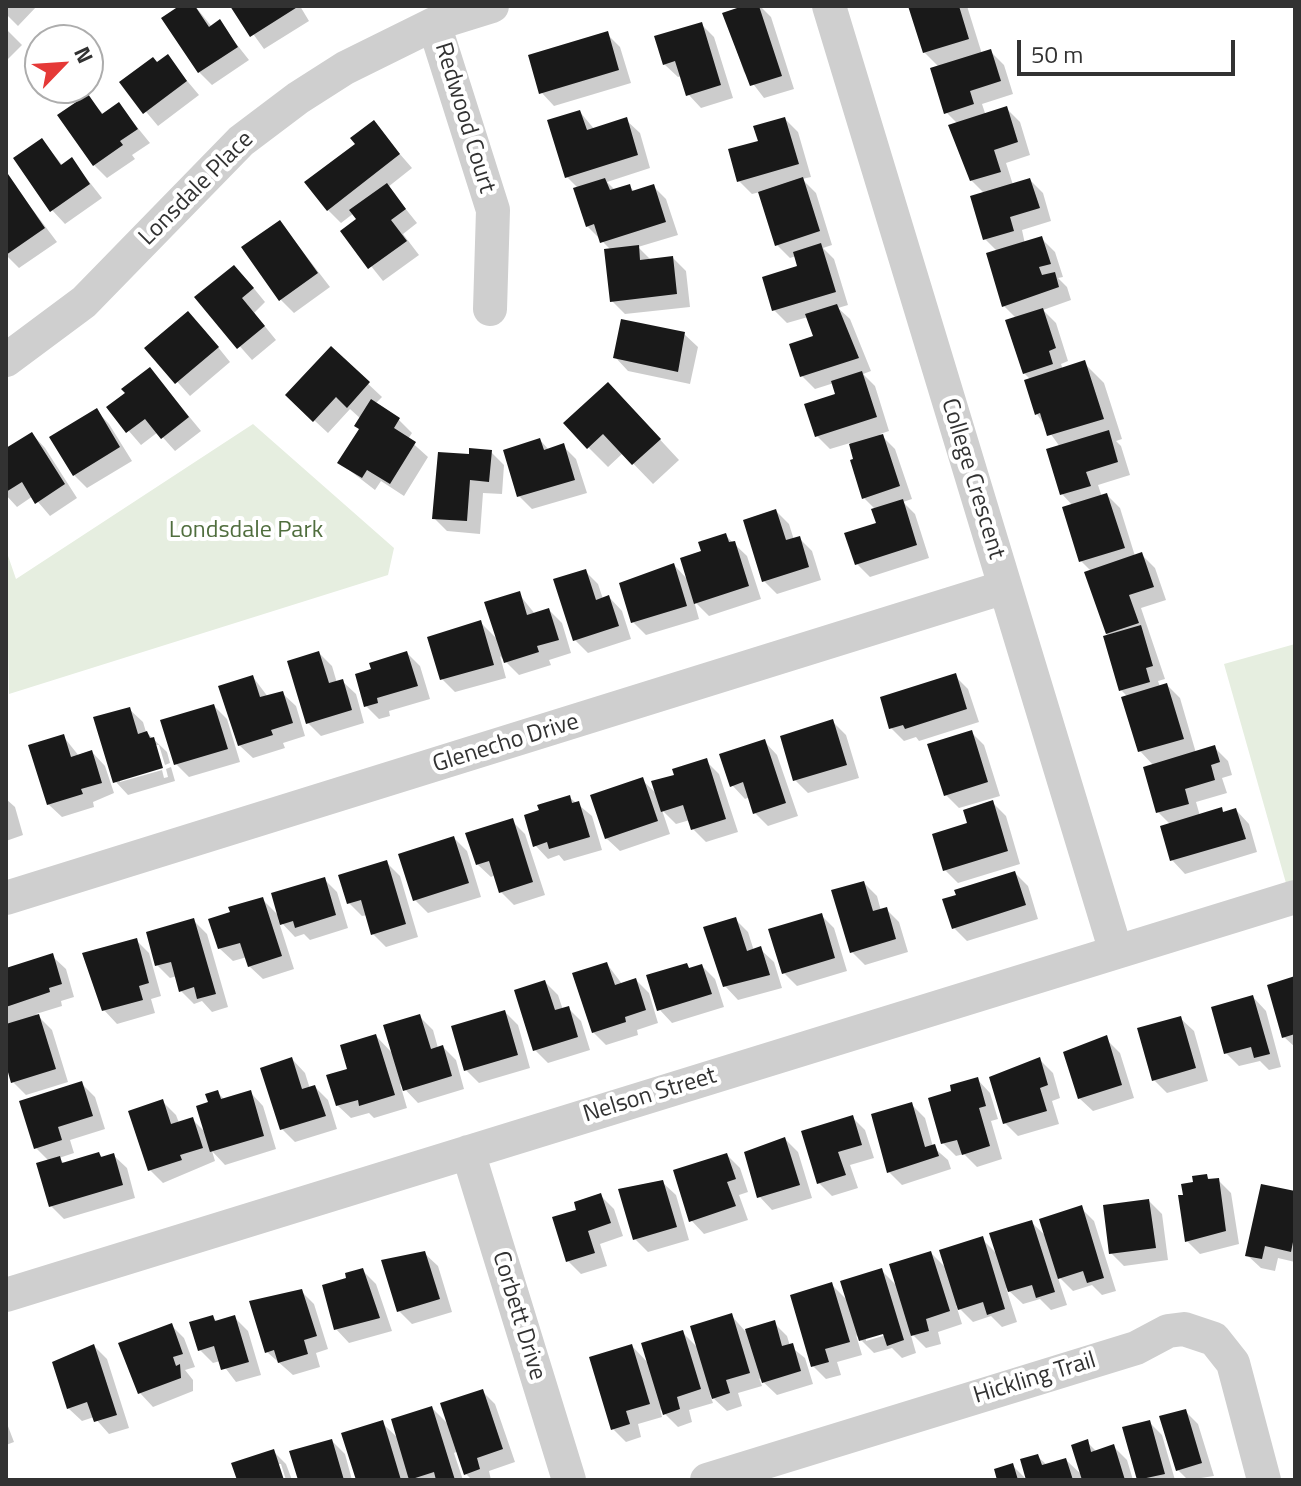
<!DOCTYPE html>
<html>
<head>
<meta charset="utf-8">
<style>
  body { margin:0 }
  #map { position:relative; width:1301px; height:1486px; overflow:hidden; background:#fff; font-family:"Titillium Web",sans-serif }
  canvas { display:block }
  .frame { position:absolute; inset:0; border:8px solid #323232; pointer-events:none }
  .north { position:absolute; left:24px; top:24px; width:80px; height:80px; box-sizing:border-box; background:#fff; border:2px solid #adadad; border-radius:50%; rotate:65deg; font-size:22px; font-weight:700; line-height:32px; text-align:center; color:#323232 }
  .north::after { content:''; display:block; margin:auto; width:28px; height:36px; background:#e53937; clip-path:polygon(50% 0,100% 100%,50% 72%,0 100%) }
  .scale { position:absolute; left:1017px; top:40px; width:218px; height:36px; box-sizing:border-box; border:4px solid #323232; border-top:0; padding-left:10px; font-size:24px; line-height:28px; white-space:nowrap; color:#323232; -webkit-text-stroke:6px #fff; paint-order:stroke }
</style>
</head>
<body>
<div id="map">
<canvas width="1301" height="1486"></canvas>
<div class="frame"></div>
<div class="north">N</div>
<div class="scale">50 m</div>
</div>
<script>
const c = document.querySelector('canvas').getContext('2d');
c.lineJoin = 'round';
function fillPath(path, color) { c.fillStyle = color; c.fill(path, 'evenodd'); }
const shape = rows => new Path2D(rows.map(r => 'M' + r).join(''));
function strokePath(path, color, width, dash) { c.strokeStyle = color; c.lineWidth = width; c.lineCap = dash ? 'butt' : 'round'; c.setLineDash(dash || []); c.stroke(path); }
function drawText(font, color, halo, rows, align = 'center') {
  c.font = font + ' "Titillium Web",sans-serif'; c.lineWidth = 8; c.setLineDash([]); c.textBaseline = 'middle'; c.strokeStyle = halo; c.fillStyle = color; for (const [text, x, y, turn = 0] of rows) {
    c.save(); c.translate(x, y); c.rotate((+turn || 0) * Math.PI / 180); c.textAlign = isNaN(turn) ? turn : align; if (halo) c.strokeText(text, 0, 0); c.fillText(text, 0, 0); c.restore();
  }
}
fillPath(shape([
  [253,424,394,548,388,575,9,694,6,550,16,579],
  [1295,644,1295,915,1224,664]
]), '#e6eee0');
fillPath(shape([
  [6,6,37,6,18,26,6,14],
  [183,6,195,6,212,27,219,22,249,60,212,85,199,72],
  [233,6,300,6,309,21,264,49],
  [750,6,760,6,771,17,794,89,764,98,744,72,725,14],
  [911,6,967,6,982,54,991,52,1004,65,1013,94,982,104,986,116,1007,109,1020,122,1030,155,1006,163,1013,185,1030,180,1043,193,1051,221,1022,230,1025,244,1042,239,1055,252,1063,277,1058,278,1067,287,1071,300,1043,310,1056,323,1068,361,1061,364,1063,370,1084,363,1104,383,1122,439,1116,441,1121,446,1130,475,1098,485,1102,497,1107,495,1120,508,1135,556,1141,554,1155,568,1166,600,1141,608,1165,679,1158,681,1160,687,1167,685,1180,698,1196,753,1215,748,1228,761,1232,775,1222,778,1227,793,1196,802,1200,816,1221,810,1225,813,1236,810,1249,824,1257,852,1185,874,1172,860,1171,825,1158,812,1154,766,1140,751,1128,697,1121,690,1108,637,1087,573,1091,571,1081,561,1073,506,1062,494,1060,447,1036,413,1031,380,1024,373,1016,318,1004,306,998,252,985,239,984,193,971,180,958,124,946,112,939,67,924,52],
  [701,24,714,37,733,98,701,108,688,94,682,76,678,77,664,64],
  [6,29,22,45,6,61],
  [607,34,620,47,631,83,554,106,541,92],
  [167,57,199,95,158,126,122,83],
  [87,96,104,115,119,105,150,143,132,155,135,159,107,178,94,165],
  [580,112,595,130,626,120,640,133,650,168,607,182,615,190,629,186,635,192,653,186,666,199,678,235,638,247,651,260,673,258,686,271,690,307,625,314,612,301,611,250,587,226,578,188,567,177],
  [785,119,798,132,811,177,802,179,816,193,832,245,823,248,834,259,848,305,838,308,850,319,871,371,863,374,875,386,889,431,880,434,895,449,912,499,903,502,915,514,929,558,870,577,857,564,878,524,876,510,863,497,850,443,830,449,817,436,838,395,834,383,815,389,802,376,815,337,808,317,787,323,774,310,799,268,796,256,790,258,777,245,760,192,752,194,739,181,760,142],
  [373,123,412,168,388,187,417,223,403,234,419,255,383,281,343,231,359,220,354,213,341,223,328,210],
  [42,140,63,166,72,160,102,198,65,224,52,210],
  [8,177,57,242,19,268,6,255],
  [280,222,330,287,294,313,281,300],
  [247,280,265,302,254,313,276,340,252,360,197,298],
  [201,326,230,362,190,396,147,348],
  [684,334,698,347,690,384,628,371,615,357],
  [331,349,382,397,375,404,399,420,412,433,408,439,428,457,404,496,381,481,375,490,340,463,361,430,361,419,350,409,328,433,301,408],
  [150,369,201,431,175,451,158,432,141,445,109,408],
  [627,404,679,460,653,484,623,453,608,467,588,447],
  [96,410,109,424,132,461,87,488,74,475],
  [32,434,45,448,77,498,50,516,33,496,17,507,6,495,6,451],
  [540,440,549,450,563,446,576,459,587,493,532,509,519,496],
  [491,452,504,465,502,494,483,493,480,534,447,531,434,518,471,456],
  [776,511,789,524,794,540,799,538,812,551,821,580,777,594,764,581],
  [726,536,747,556,761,599,709,616,694,601,699,619,646,635,633,622,674,565,688,580,703,553],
  [585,571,598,584,603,599,609,597,622,611,631,639,588,653,575,640],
  [519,594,535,614,549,610,562,623,571,653,549,660,551,665,519,675,500,656,506,678,455,692,442,679,481,623,499,641],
  [319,653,332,666,337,683,342,681,356,694,364,723,321,736,308,723],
  [407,653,420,666,430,699,389,711,390,716,379,719,366,706],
  [955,676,968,689,979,722,919,741,916,737,904,741,891,728],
  [253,677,268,697,282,693,296,706,305,736,283,743,285,748,253,758,239,745],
  [214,706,227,719,240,762,189,777,176,764],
  [129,709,143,722,146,732,167,752,170,763,165,765,159,745,155,745,120,778,120,782,162,770,164,778,168,777,166,769,171,767,175,781,128,795,115,781],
  [833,722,846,735,859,778,808,793,795,780],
  [971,732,984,745,1000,796,959,808,946,795],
  [63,736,79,756,92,752,105,766,114,793,93,802,94,807,62,817,48,804],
  [764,741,777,755,798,816,768,826,755,813,750,797,745,799,732,785],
  [706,761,719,774,738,832,706,842,693,829,690,820,676,824,662,810,670,834,620,851,606,838,642,780,658,795,676,776],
  [569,797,592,816,602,850,564,861,559,855,548,859,535,845],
  [6,799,15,807,23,835,6,841],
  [993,803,1006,816,1020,864,958,883,945,870,970,825],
  [512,821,525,834,545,895,514,905,500,891,495,875,491,877,477,864],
  [454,838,467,851,481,897,428,913,415,900],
  [386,862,400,876,418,937,386,947,373,934,368,915,362,916,349,903],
  [1015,873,1028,886,1038,919,967,941,953,927],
  [324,879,337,892,348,928,310,940,304,934,295,937,278,919,294,969,263,979,249,966,247,957,233,961,219,948,262,899,280,917],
  [864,883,877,896,881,911,886,909,899,922,908,952,865,965,852,952],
  [821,915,834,928,847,971,797,986,784,973],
  [735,919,748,932,754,951,760,949,774,962,782,988,738,1000,725,986],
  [193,920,207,934,228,1007,212,1012,202,1001,194,1004,181,991,177,976,170,978,157,965],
  [136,940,149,953,161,996,151,999,155,1013,117,1024,104,1010],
  [52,956,66,969,74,997,61,1001,62,1006,36,1014,52,1030,68,1082,26,1095,13,1082,6,1058,6,970],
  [607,964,622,984,636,980,649,993,658,1023,637,1030,638,1035,606,1045,593,1032],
  [686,965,691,970,702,966,715,979,724,1007,672,1023,659,1009],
  [1295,978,1295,1047,1284,1037],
  [545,982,558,995,563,1010,568,1008,581,1021,590,1050,548,1063,535,1050],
  [1253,997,1266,1011,1281,1067,1269,1070,1260,1061,1239,1066,1226,1053],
  [505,1012,518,1025,530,1068,479,1083,466,1070],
  [420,1017,433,1030,438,1048,443,1047,456,1060,464,1089,418,1103,400,1084,407,1108,374,1118,369,1113,351,1118,337,1105,350,1070,376,1036,394,1055],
  [1180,1018,1194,1031,1208,1081,1167,1093,1154,1080],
  [1107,1040,1120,1053,1134,1098,1093,1111,1079,1098],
  [292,1059,305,1073,310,1089,315,1087,328,1100,337,1129,295,1142,282,1129],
  [1040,1060,1053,1073,1060,1098,1052,1101,1059,1124,1018,1136,1005,1123],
  [977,1079,990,1093,998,1119,991,1121,1002,1159,977,1167,964,1154,956,1156,943,1143,954,1092],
  [81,1083,95,1097,105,1129,70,1140,74,1153,59,1158,65,1164,99,1154,103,1158,113,1155,127,1168,135,1198,64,1219,51,1206,49,1161,36,1148],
  [217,1092,225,1100,250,1092,263,1106,276,1149,225,1165,212,1151,215,1161,163,1183,150,1170,163,1102,176,1115,179,1123,192,1119,206,1133,210,1104],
  [912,1105,925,1118,933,1147,948,1160,951,1169,902,1185,889,1172],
  [852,1117,865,1130,874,1158,850,1165,858,1188,832,1196,819,1183],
  [785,1139,798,1152,812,1198,772,1210,759,1196],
  [727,1155,740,1168,748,1192,739,1195,748,1220,704,1234,691,1220],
  [1206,1176,1211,1181,1218,1180,1231,1193,1239,1244,1200,1254,1187,1241,1185,1196],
  [662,1182,676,1195,689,1240,648,1252,635,1239],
  [1295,1193,1295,1262,1278,1258,1275,1271,1261,1268,1247,1255],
  [601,1196,614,1209,623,1236,600,1244,607,1266,581,1274,568,1261,555,1219,578,1211],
  [1149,1201,1162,1214,1168,1260,1124,1266,1111,1253],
  [1081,1208,1094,1221,1116,1291,1102,1295,1092,1285,1073,1291,1057,1275,1067,1305,1051,1310,1040,1299,1023,1304,1006,1288,1017,1322,1002,1327,991,1316,973,1322,956,1305,962,1324,938,1332,941,1344,926,1348,910,1332,916,1353,902,1358,892,1348,874,1353,856,1335,862,1355,837,1362,841,1375,826,1379,813,1366,832,1285,849,1302,881,1270,898,1287,931,1253,948,1270,982,1239,998,1255,1031,1222,1048,1238],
  [892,1329,893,1333,866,1341,866,1337],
  [424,1253,438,1266,452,1312,412,1324,399,1311],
  [362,1270,376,1284,392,1331,349,1343,336,1329,348,1280],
  [301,1291,314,1304,328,1349,316,1353,320,1367,293,1375,267,1352],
  [731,1315,745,1331,774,1323,787,1336,790,1346,805,1358,813,1384,777,1395,759,1378,762,1386,738,1393,742,1406,727,1411,710,1395,713,1403,689,1410,692,1422,678,1427,660,1409,662,1417,638,1424,641,1437,626,1442,613,1429,632,1346,649,1364,682,1332,699,1349],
  [212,1317,218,1322,234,1317,248,1331,261,1375,236,1382,220,1361,213,1363,200,1350],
  [171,1325,184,1338,195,1367,185,1370,193,1380,193,1391,153,1407,140,1393],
  [94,1346,107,1359,129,1428,109,1434,94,1417,82,1421,68,1408],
  [482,1391,495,1404,515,1462,489,1471,491,1480,472,1480,465,1473,458,1451,454,1453,463,1480,412,1480,408,1476,409,1480,358,1480,382,1423,399,1439,432,1408,450,1426],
  [1185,1411,1198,1424,1214,1476,1188,1480,1178,1470],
  [6,1421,14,1442,6,1445],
  [1149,1422,1162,1435,1175,1480,1139,1480,1125,1429],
  [332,1441,345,1454,352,1480,300,1480],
  [1087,1442,1097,1452,1114,1447,1127,1460,1133,1480,1028,1480,1037,1456,1047,1465,1066,1460,1083,1476],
  [273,1451,286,1464,292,1480,286,1480,281,1464,277,1464,282,1480,239,1480],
  [1012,1465,1027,1480,999,1480]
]), '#0003');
fillPath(shape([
  [179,6,195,6,209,27,220,19,238,47,198,73,161,18],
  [230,6,299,6,250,37],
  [743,6,759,6,782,76,750,86,722,13],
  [908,6,959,6,969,39,923,53],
  [702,22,721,85,686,96,675,61,663,65,654,36],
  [608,31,619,70,539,94,528,55],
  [991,49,1001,81,970,91,974,104,944,114,930,68],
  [168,54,187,81,143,114,119,82,153,57,157,62],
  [88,94,102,114,119,102,138,129,120,141,123,145,93,166,57,115],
  [1007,106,1018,142,994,150,1001,172,970,181,948,125],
  [580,110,587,130,627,117,638,155,565,178,547,120],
  [785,117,799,164,737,182,728,149,758,141,753,126],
  [374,120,400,154,327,211,304,182,355,144,350,138],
  [42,138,61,165,72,157,90,184,50,212,13,158],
  [8,174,45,228,6,255,6,176],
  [803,177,820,231,775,246,758,192],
  [605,178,610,190,630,184,632,191,654,184,666,222,600,243,594,224,586,227,573,188],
  [1030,178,1040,208,1010,217,1014,231,983,240,970,196],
  [387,183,406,209,391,220,407,241,368,269,340,231,356,219,349,210],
  [280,220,318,273,279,301,241,247],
  [1042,236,1051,264,1039,267,1042,275,1055,272,1059,287,1002,307,986,253],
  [821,243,836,292,772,311,762,277,797,266,793,252],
  [639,245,640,260,673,256,677,294,610,302,604,249],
  [234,265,254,288,242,298,265,326,237,349,194,297],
  [837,304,859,358,800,377,789,344,813,336,805,314],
  [1043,308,1056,348,1049,351,1053,364,1023,374,1005,320],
  [188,311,219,347,175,384,144,348],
  [621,319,685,332,678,372,613,358],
  [331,346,370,382,347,408,336,397,313,422,285,395],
  [1085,360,1104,419,1047,436,1040,413,1035,415,1024,380],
  [150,367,189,417,161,439,145,419,126,433,106,407,125,393,121,389],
  [862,371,877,417,815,437,804,404,835,394,831,381],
  [608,382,661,439,632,465,603,434,587,449,563,423],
  [371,399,400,418,394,428,416,442,390,484,367,470,362,478,337,463,359,429,354,426],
  [97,408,120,447,73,476,49,437],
  [1109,430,1118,462,1086,472,1091,486,1060,495,1046,449],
  [32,432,65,484,35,504,22,482,6,492,6,448],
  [883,434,900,486,862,499,850,460,853,459,849,444],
  [540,438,544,450,564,443,575,480,517,497,503,450],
  [469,448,492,450,489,482,470,480,467,521,432,519,438,452,469,454],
  [1107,493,1125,548,1079,562,1062,507],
  [903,499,917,545,855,565,844,533,876,523,871,509],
  [776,509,786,540,800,536,809,567,762,582,743,520],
  [726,533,729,542,735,541,749,586,694,604,680,558,701,551,698,542],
  [1142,552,1154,587,1129,595,1139,623,1106,634,1084,572],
  [674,563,687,606,631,623,619,583],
  [586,569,596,600,609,595,619,626,573,641,553,579],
  [520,591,527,615,549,608,559,640,537,646,539,652,504,663,484,602],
  [481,620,494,665,440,680,427,637],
  [1141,625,1153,666,1146,668,1150,682,1119,691,1103,636],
  [319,651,329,683,343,679,352,710,306,724,287,661],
  [407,651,418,686,377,698,378,703,364,707,355,674,371,669,369,663],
  [956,673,967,709,905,729,903,725,889,729,880,697],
  [253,675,260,697,283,691,293,723,271,730,273,735,238,746,218,686],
  [1167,683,1184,739,1138,752,1121,697],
  [214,704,228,749,174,765,160,720],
  [130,707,138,734,147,731,150,738,154,737,163,768,113,783,93,717],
  [833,719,847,765,793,781,780,736],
  [972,730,988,782,944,796,927,744],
  [64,734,71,757,92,750,102,783,81,789,83,794,47,805,28,745],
  [765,739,786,803,753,814,743,782,730,787,719,754],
  [1215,745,1220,762,1211,765,1215,780,1185,789,1189,804,1156,813,1143,767],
  [707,758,726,819,691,830,683,805,661,812,651,781,674,775,672,769],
  [643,777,658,821,605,839,590,795],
  [570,795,572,803,579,801,590,837,549,849,547,842,533,847,524,815,539,810,537,805],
  [993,800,1008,851,943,871,932,834,967,823,963,810],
  [1222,807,1223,812,1236,808,1246,839,1170,861,1160,826],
  [513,818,533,882,499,893,489,861,476,865,465,833],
  [454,836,469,883,413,901,398,854],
  [387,860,406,924,371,935,361,900,347,904,338,875],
  [1015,871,1026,905,952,929,942,899,956,895,954,890],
  [325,877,336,915,295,928,293,921,280,925,271,893],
  [864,881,873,911,887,907,896,939,850,953,831,890],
  [263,897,282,956,248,967,240,943,218,949,208,919,230,912,228,907],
  [822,913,835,958,782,974,768,929],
  [736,917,747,951,761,946,770,975,723,987,703,927],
  [194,918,216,994,197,999,194,987,179,992,171,962,155,966,146,932],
  [137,938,149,983,139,986,143,1000,102,1011,82,953],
  [53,953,62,984,49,988,50,992,6,1007,6,968],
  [607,962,615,985,636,978,646,1010,625,1017,626,1022,592,1033,572,973],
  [687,963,689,968,702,964,712,994,657,1011,646,975],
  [1295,976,1295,1034,1282,1038,1267,985],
  [545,980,555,1010,569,1006,578,1037,533,1051,514,990],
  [1253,995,1270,1054,1254,1058,1251,1047,1224,1054,1211,1007],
  [505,1010,518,1055,464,1071,451,1026],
  [39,1014,56,1069,11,1083,6,1065,6,1024],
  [420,1014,431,1049,443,1045,452,1076,403,1091,383,1025],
  [1181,1016,1196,1068,1152,1081,1137,1028],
  [376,1034,395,1095,359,1106,358,1100,336,1106,326,1075,347,1069,340,1045],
  [1107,1035,1122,1085,1078,1099,1063,1052],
  [292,1057,302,1089,315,1085,326,1116,280,1130,260,1068],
  [1040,1057,1048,1085,1040,1088,1047,1111,1003,1124,989,1077],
  [978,1077,986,1106,979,1108,990,1146,962,1155,957,1140,941,1144,928,1098,951,1091,950,1085],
  [82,1081,93,1116,58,1127,62,1140,34,1149,19,1101],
  [218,1090,221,1099,251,1090,264,1136,210,1152,196,1106,208,1102,205,1094],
  [163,1099,171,1124,193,1117,203,1148,180,1155,182,1160,148,1171,128,1111],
  [912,1102,925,1147,935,1144,939,1156,887,1173,871,1114],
  [853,1115,862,1145,838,1152,846,1175,817,1184,801,1131],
  [785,1137,800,1185,757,1198,744,1152],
  [99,1152,101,1157,114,1153,123,1185,49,1207,36,1163,60,1156,62,1163],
  [727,1153,736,1179,727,1182,736,1206,689,1222,673,1170],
  [1207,1174,1208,1179,1219,1178,1226,1231,1185,1242,1178,1195,1183,1195,1181,1184,1193,1182,1192,1176],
  [663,1180,677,1227,633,1240,618,1189],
  [1261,1184,1295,1191,1295,1232,1291,1252,1265,1246,1262,1259,1245,1256],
  [601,1193,611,1223,588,1231,595,1253,566,1262,552,1217,576,1210,574,1202],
  [1149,1199,1156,1248,1109,1254,1103,1205],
  [1082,1205,1104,1278,1087,1283,1083,1271,1058,1279,1039,1219],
  [1032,1220,1055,1292,1036,1298,1032,1285,1008,1292,989,1233],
  [983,1236,1005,1309,987,1315,983,1302,958,1310,939,1250],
  [425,1251,440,1299,397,1312,381,1260],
  [931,1251,950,1311,926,1319,929,1331,911,1336,889,1264],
  [363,1268,380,1318,334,1330,322,1285,346,1278,345,1273],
  [882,1268,904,1340,887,1346,883,1334,859,1341,840,1281],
  [832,1282,850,1342,825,1349,829,1362,811,1367,790,1295],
  [302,1289,317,1336,304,1340,308,1354,278,1363,274,1350,265,1353,249,1301],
  [732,1313,750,1373,726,1380,730,1393,712,1399,690,1326],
  [213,1315,215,1321,235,1315,249,1362,221,1370,214,1346,198,1351,189,1322],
  [775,1320,782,1346,793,1343,801,1371,762,1383,745,1329],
  [172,1323,183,1354,173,1357,176,1366,180,1364,181,1378,138,1394,118,1343],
  [683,1330,701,1389,677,1397,680,1409,663,1415,641,1343],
  [94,1344,117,1415,94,1422,87,1402,67,1409,52,1362],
  [632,1344,650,1404,626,1411,630,1424,611,1430,589,1357],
  [483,1389,503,1449,477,1458,480,1469,464,1475,440,1403],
  [432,1406,455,1480,436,1480,434,1472,409,1480,391,1419],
  [1186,1409,1202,1463,1176,1471,1159,1416],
  [383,1420,401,1480,356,1480,341,1433],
  [1150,1420,1165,1474,1137,1480,1122,1427],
  [332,1439,344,1480,298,1480,289,1451],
  [1088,1439,1091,1452,1114,1444,1125,1480,1082,1480,1071,1445],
  [274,1449,284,1480,237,1480,231,1463],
  [1038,1454,1042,1465,1066,1458,1073,1480,1026,1480,1020,1459],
  [1013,1463,1018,1480,997,1480,994,1469]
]), '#191919');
strokePath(shape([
  [829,6,1116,952],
  [434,24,493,210,490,309],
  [6,360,84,302,241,141,298,98,345,68,434,24,492,6],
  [6,898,1005,587],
  [468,1152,569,1480],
  [6,1295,1295,897],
  [707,1480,1136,1348,1168,1331,1184,1329,1214,1339,1233,1363,1264,1480]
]), '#cfcfcf', 34);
drawText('24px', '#323232', '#fff', [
  ["Redwood Court",464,118,73],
  ["Lonsdale Place",197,189,-45],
  ["College Crescent",972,479,73],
  ["Glenecho Drive",506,744,-17],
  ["Nelson Street",650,1096,-17],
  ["Corbett Drive",518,1316,73],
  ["Hickling Trail",1035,1379,-17]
]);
drawText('24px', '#506e3e', '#fff', [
  ["Londsdale Park",246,531]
]);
</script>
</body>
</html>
